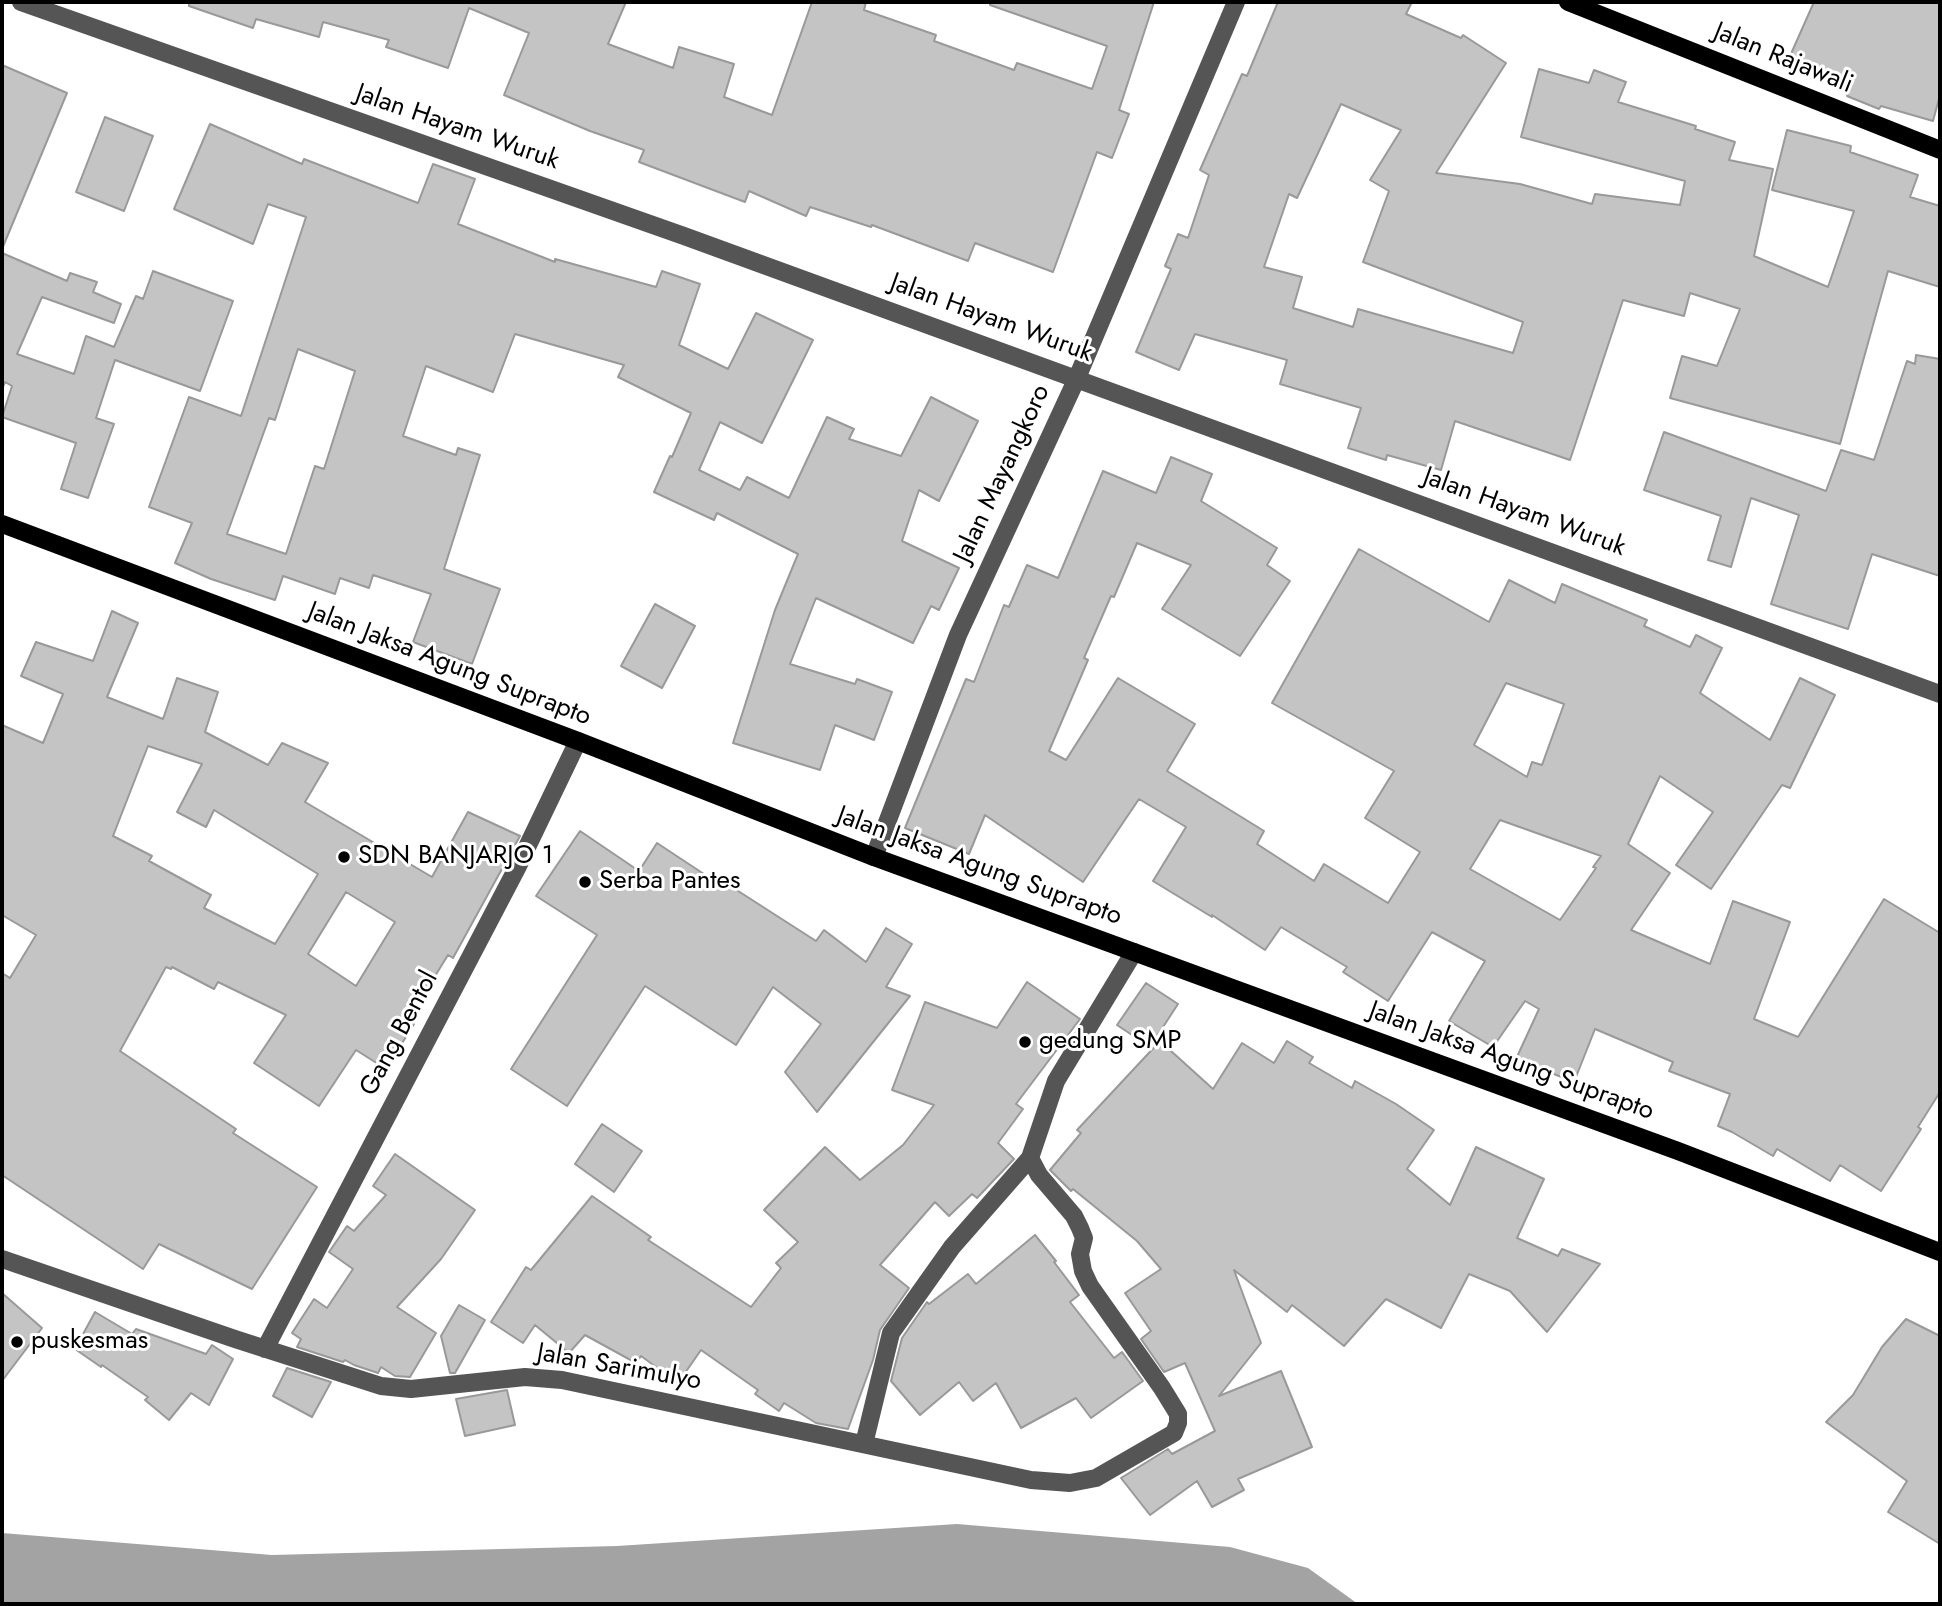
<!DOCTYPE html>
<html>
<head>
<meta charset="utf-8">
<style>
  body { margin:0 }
  #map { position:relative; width:1942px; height:1606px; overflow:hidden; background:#fff; font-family:Jost,sans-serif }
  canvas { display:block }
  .frame { position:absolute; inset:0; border:4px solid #000; pointer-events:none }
</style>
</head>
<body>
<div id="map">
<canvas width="1942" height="1606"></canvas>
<div class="frame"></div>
</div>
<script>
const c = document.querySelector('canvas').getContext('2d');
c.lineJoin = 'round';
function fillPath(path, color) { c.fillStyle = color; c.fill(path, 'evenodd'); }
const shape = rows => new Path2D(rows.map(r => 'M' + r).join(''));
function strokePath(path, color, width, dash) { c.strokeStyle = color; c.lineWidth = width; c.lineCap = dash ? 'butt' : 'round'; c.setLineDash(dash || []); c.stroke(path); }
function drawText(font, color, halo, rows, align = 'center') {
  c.font = font + ' Jost,sans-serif'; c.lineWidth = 6; c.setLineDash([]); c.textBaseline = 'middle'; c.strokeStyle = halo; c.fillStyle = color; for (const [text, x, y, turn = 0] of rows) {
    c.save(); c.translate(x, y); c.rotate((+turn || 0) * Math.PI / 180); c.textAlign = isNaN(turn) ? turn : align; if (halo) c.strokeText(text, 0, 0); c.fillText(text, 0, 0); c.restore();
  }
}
fillPath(shape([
  [957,1524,1230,1547,1308,1568,1358,1604,2,1604,2,1533,272,1555,617,1546]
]), '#a3a3a3');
const building = shape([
  [189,2,626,2,608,44,673,68,679,47,734,64,724,97,772,115,812,2,866,2,864,10,936,35,934,41,1014,70,1017,63,1092,89,1107,46,990,5,990,2,1154,2,1119,110,1129,114,1112,158,1097,152,1053,272,975,243,968,261,872,225,871,227,810,207,806,216,749,191,745,202,639,162,644,150,590,131,504,95,529,33,469,8,448,68,386,47,389,40,323,22,319,37,256,19,253,28,189,6,189,2],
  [1278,2,1412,2,1406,14,1461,38,1463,35,1506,63,1436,173,1520,184,1592,204,1595,194,1680,205,1685,181,1521,137,1539,69,1589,83,1594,70,1626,82,1618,102,1696,126,1695,129,1735,142,1729,160,1773,169,1754,256,1828,287,1854,211,1772,190,1787,130,1851,146,1850,152,1918,175,1910,197,1940,206,1940,287,1888,271,1840,444,1670,398,1682,356,1717,366,1740,309,1690,293,1684,316,1623,300,1570,460,1455,421,1441,470,1387,455,1386,460,1348,448,1361,408,1280,384,1287,360,1195,334,1179,370,1136,352,1171,269,1165,266,1178,234,1188,238,1209,175,1200,170,1242,74,1247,76,1278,2],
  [1341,104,1401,130,1370,180,1389,191,1363,262,1523,322,1513,353,1358,309,1353,327,1293,308,1302,277,1264,267,1289,194,1297,198,1341,104],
  [1814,2,1940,2,1940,95,1933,121,1881,106,1879,109,1847,96,1852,85,1790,56,1814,2],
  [2,65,67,93,2,249,2,65],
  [105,117,153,136,124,211,76,192,105,117],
  [210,124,302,164,304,159,418,203,433,164,475,179,458,224,555,262,555,259,656,287,662,271,700,284,679,345,728,369,756,313,813,340,762,443,720,422,699,470,740,490,747,477,789,498,827,417,854,429,849,439,901,456,931,397,978,421,939,501,919,490,902,541,959,568,939,610,931,606,913,643,816,598,790,664,855,684,857,679,892,692,874,740,835,725,820,770,733,743,775,610,798,554,717,513,714,520,654,492,670,456,672,457,691,413,618,377,624,365,515,334,493,392,426,366,403,436,456,455,458,448,480,455,444,569,500,589,472,664,413,642,431,594,373,575,369,588,340,578,335,594,283,576,275,600,211,579,175,563,192,523,149,507,189,397,241,416,306,217,268,204,253,244,174,209,210,124],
  [298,349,355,371,324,469,315,466,286,554,227,534,269,418,275,420,298,349],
  [2,253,67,281,70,273,97,282,93,292,121,304,114,323,42,297,17,354,74,374,86,336,114,347,136,296,143,299,153,271,233,301,200,391,115,360,96,418,114,424,88,498,61,489,76,443,2,417,12,386,5,382,2,389,2,253],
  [1916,355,1940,359,1940,576,1872,554,1848,629,1771,604,1799,515,1751,498,1731,567,1708,560,1721,516,1644,490,1664,432,1826,491,1841,450,1874,460,1907,361,1915,364,1916,355],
  [1171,457,1212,474,1201,501,1277,548,1267,565,1290,581,1240,656,1162,609,1191,565,1137,543,1114,597,1111,596,1084,658,1088,660,1049,751,1066,760,1118,678,1195,724,1167,771,1264,831,1257,844,1314,881,1324,864,1388,903,1420,852,1365,818,1394,771,1272,703,1359,549,1489,622,1509,580,1555,603,1562,584,1647,620,1644,626,1690,647,1696,635,1722,648,1700,693,1770,740,1800,678,1835,695,1790,788,1782,785,1711,889,1676,865,1713,812,1660,776,1628,844,1670,873,1631,930,1710,964,1733,901,1790,922,1754,1019,1798,1037,1884,899,1940,933,1940,1092,1918,1127,1921,1129,1881,1191,1840,1165,1830,1181,1777,1149,1773,1156,1732,1132,1718,1126,1730,1094,1669,1071,1673,1062,1595,1029,1574,1082,1516,1059,1539,1009,1525,1001,1493,1047,1449,1021,1485,961,1432,932,1388,1001,1343,972,1347,967,1281,927,1265,950,1212,915,1212,917,1153,881,1186,827,1139,799,1083,882,985,815,969,854,905,828,966,679,974,682,1004,605,1009,607,1027,565,1058,578,1103,471,1156,493,1171,457],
  [1506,683,1564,704,1542,765,1532,762,1527,777,1474,745,1506,683],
  [1500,820,1601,856,1593,867,1596,868,1560,920,1470,869,1500,820],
  [655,604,695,626,662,688,621,666,655,604],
  [112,611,138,623,107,697,163,719,177,678,218,692,205,732,268,765,282,743,328,763,305,802,432,877,468,812,520,836,453,958,448,955,408,1020,414,1024,386,1069,356,1050,319,1106,254,1063,286,1015,218,982,214,989,172,967,171,969,166,967,120,1051,236,1129,233,1133,317,1187,252,1289,159,1244,143,1269,2,1175,2,973,10,978,36,935,2,915,2,725,43,743,63,694,21,676,36,642,93,661,112,611],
  [148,746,202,764,177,812,206,827,214,810,318,874,275,944,204,908,211,895,149,861,152,856,113,836,148,746],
  [346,892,395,922,356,986,308,954,346,892],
  [580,831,639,871,657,843,719,884,721,880,816,941,824,930,866,962,886,928,912,944,886,987,910,996,817,1112,785,1072,821,1024,773,987,736,1045,645,986,567,1106,511,1069,597,935,536,896,580,831],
  [1027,982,1080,1019,1016,1104,1023,1109,998,1143,1014,1159,977,1198,972,1194,949,1216,935,1202,880,1265,909,1288,880,1330,873,1360,848,1429,816,1423,784,1403,779,1411,755,1394,758,1390,701,1350,678,1383,641,1356,636,1363,585,1335,569,1353,535,1325,523,1343,491,1322,526,1267,531,1270,592,1196,651,1237,648,1240,751,1307,781,1268,776,1263,798,1242,764,1210,825,1147,860,1180,903,1145,934,1105,892,1090,925,1002,997,1028,1027,982],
  [1146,983,1178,1004,1150,1047,1117,1025,1146,983],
  [1160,1041,1213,1089,1242,1043,1274,1063,1287,1041,1313,1057,1309,1063,1352,1088,1355,1081,1396,1104,1434,1130,1407,1169,1450,1205,1476,1147,1544,1179,1517,1238,1558,1256,1562,1249,1600,1264,1547,1332,1510,1291,1469,1274,1441,1328,1386,1299,1344,1346,1292,1305,1287,1312,1234,1270,1261,1343,1219,1396,1281,1371,1312,1447,1238,1479,1244,1490,1212,1507,1197,1481,1150,1515,1121,1478,1168,1449,1172,1454,1215,1431,1185,1363,1164,1372,1141,1339,1151,1331,1125,1293,1161,1269,1137,1241,1073,1189,1071,1191,1050,1170,1081,1133,1077,1130,1160,1041],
  [602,1124,642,1151,614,1192,575,1164,602,1124],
  [395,1154,475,1210,441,1259,397,1307,436,1333,410,1377,395,1376,381,1367,378,1373,354,1365,345,1360,343,1362,297,1347,301,1339,292,1333,314,1299,327,1308,353,1269,329,1252,347,1226,354,1231,386,1195,373,1186,395,1154],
  [1035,1235,1056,1261,1054,1262,1079,1295,1070,1302,1114,1358,1122,1352,1143,1381,1091,1418,1076,1398,1021,1428,996,1383,973,1401,959,1382,920,1415,891,1381,902,1338,927,1302,929,1304,968,1274,976,1284,1035,1235],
  [2,1293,42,1328,2,1381,2,1293],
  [459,1305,485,1320,455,1373,450,1373,441,1336,459,1305],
  [95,1312,132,1334,136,1329,206,1354,212,1345,233,1359,209,1405,191,1393,169,1420,145,1400,148,1397,102,1365,101,1367,75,1349,95,1312],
  [1906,1319,1940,1336,1940,1544,1888,1512,1907,1481,1826,1422,1853,1395,1882,1347,1906,1319],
  [287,1368,331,1382,312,1417,273,1396,287,1368],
  [507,1390,515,1425,465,1436,456,1399,507,1390]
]);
fillPath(building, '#c4c4c4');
strokePath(building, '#999', 2);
strokePath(shape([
  [21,2,684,236,1940,694],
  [874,857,958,635,1077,378,1236,2],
  [2,1259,235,1339,381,1386,411,1389,525,1377,562,1380,1031,1480,1070,1483,1096,1478,1174,1433,1178,1423,1178,1414,1162,1388,1090,1286,1083,1271,1080,1254,1084,1238,1080,1228,1074,1216,1039,1175,1030,1158],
  [265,1349,517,868,578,741],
  [864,1444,891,1333,952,1247,1030,1158,1056,1081,1134,952]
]), '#555', 18);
strokePath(shape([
  [1568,2,1940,150],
  [2,524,578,741,874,857,1678,1151,1940,1252]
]), '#000', 18);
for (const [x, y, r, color] of [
  [344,857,7,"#000"],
  [585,882,7,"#000"],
  [1025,1042,7,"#000"],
  [17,1342,7,"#000"]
]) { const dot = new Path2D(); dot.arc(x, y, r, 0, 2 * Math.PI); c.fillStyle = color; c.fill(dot); strokePath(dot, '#fff', 2.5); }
drawText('26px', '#000', '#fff', [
  ["Jalan Rajawali",1783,59,22],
  ["Jalan Hayam Wuruk",457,128,19],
  ["Jalan Hayam Wuruk",991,319,20],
  ["Jalan Mayangkoro",1003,474,-65],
  ["Jalan Hayam Wuruk",1524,513,20],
  ["Jalan Jaksa Agung Suprapto",449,665,21],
  ["Jalan Jaksa Agung Suprapto",979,867,20],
  ["Gang Bentol",400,1034,-62],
  ["Jalan Jaksa Agung Suprapto",1511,1062,20],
  ["Jalan Sarimulyo",619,1368,10]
]);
drawText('26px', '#000', '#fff', [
  ["SDN BANJARJO 1",358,857],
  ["Serba Pantes",599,882],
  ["gedung SMP",1039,1042],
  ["puskesmas",31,1342]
], 'left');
</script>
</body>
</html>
